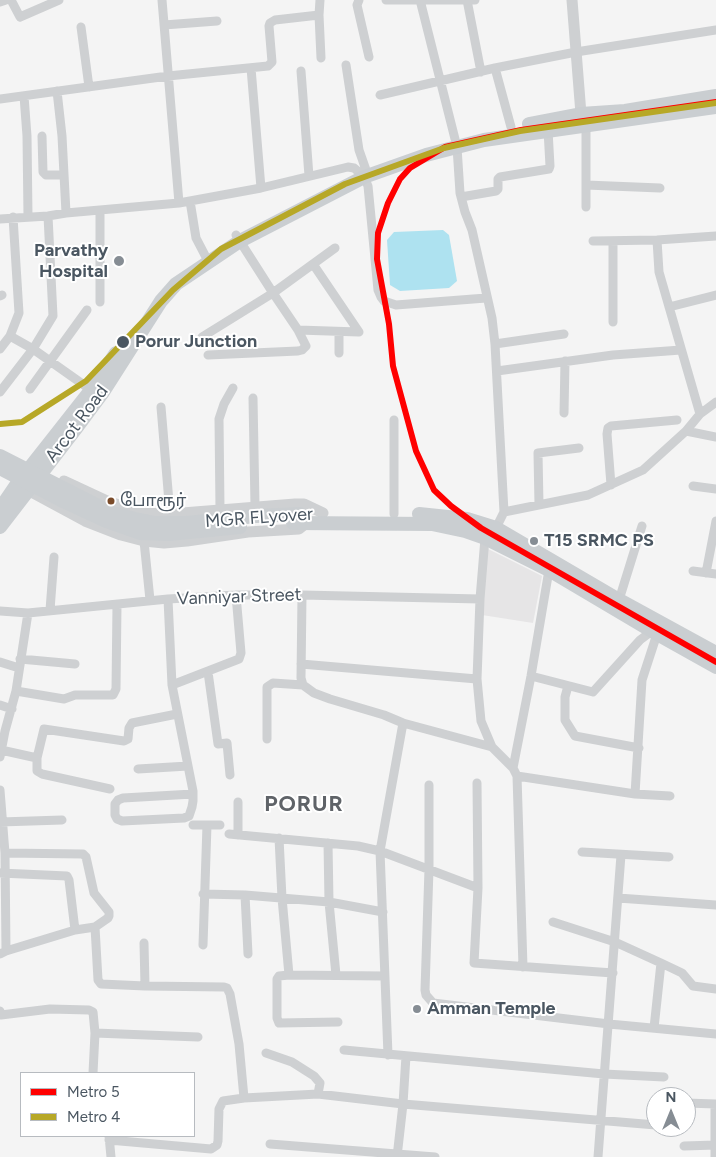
<!DOCTYPE html>
<html>
<head>
<meta charset="utf-8">
<style>
  body { margin:0 }
  #map { position:relative; width:716px; height:1157px; overflow:hidden; background:#f4f4f4; font-family:Figtree,sans-serif }
  canvas { display:block }
  .legend { position:absolute; left:20px; top:1072px; width:175px; height:65px; box-sizing:border-box; background:#fff; border:1px solid #b7bbc0; margin:0; padding:6px 9px; list-style:none; font-size:15px; color:#4a5661 }
  .legend li { display:flex; align-items:center; gap:10px; height:25px }
  .legend b { width:25px; border:1px solid #b7bbc0 }
  .north { position:absolute; left:646px; top:1087px; width:50px; height:50px; box-sizing:border-box; background:#fff; border:1px solid #b7bbc0; border-radius:50%; rotate:0deg; font-size:14px; font-weight:700; line-height:20px; text-align:center; color:#4a5661 }
  .north::after { content:''; display:block; margin:auto; width:18px; height:22px; background:#868d94; clip-path:polygon(50% 0,100% 100%,50% 72%,0 100%) }
</style>
</head>
<body>
<div id="map">
<canvas width="716" height="1157"></canvas>
<ul class="legend">
<li><b style="height:6px;background:#f00"></b>Metro 5</li>
<li><b style="height:6px;background:#b7a827"></b>Metro 4</li>
</ul>
<div class="north">N</div>
</div>
<script>
const c = document.querySelector('canvas').getContext('2d');
c.lineJoin = 'round';
function fillPath(path, color) { c.fillStyle = color; c.fill(path, 'evenodd'); }
const shape = rows => new Path2D(rows.map(r => 'M' + r).join(''));
function strokePath(path, color, width, dash) { c.strokeStyle = color; c.lineWidth = width; c.lineCap = dash ? 'butt' : 'round'; c.setLineDash(dash || []); c.stroke(path); }
function drawText(font, color, halo, rows, align = 'center') {
  c.font = font + ' Figtree,"Noto Sans Tamil",sans-serif'; c.lineWidth = 4; c.setLineDash([]); c.textBaseline = 'middle'; c.strokeStyle = halo; c.fillStyle = color; for (const [text, x, y, turn = 0] of rows) {
    c.save(); c.translate(x, y); c.rotate((+turn || 0) * Math.PI / 180); c.textAlign = isNaN(turn) ? turn : align; if (halo) c.strokeText(text, 0, 0); c.fillText(text, 0, 0); c.restore();
  }
}
fillPath(shape([
  [488,549,542,576,533,623,482,615]
]), '#e6e5e6');
fillPath(shape([
  [443,230,449,235,457,281,449,288,400,291,390,285,387,240,394,232]
]), '#aee2f0');
strokePath(shape([
  [11,0,20,17,59,0],
  [162,0,179,203],
  [320,0,319,15,321,58],
  [359,0,357,5,369,57],
  [386,0,475,0],
  [420,0,455,139],
  [467,0,481,72],
  [0,2,6,0],
  [164,25,217,21],
  [81,27,89,87],
  [346,65,359,150,366,170],
  [251,68,261,188],
  [495,68,511,127],
  [301,71,309,176],
  [57,91,62,136,66,213],
  [380,95,495,68,576,52,716,30],
  [24,96,27,136,28,216],
  [0,99,168,76,268,66,272,62,269,26,270,23,275,20,319,15],
  [42,136,43,172,46,175,64,175],
  [457,147,460,193,465,212,472,230,492,318,495,344,504,512,496,528],
  [364,177,368,186,378,290,381,297,384,301,396,305,486,298],
  [586,185,660,188],
  [461,197,496,191,498,189,498,179,500,177,549,169,550,166,548,130],
  [190,201,196,238,208,261],
  [586,207,586,126],
  [100,210,100,302],
  [0,219,48,216,66,213,179,203,261,188,348,167,354,168,360,173],
  [657,240,659,272,700,414],
  [593,241,657,240,716,236],
  [613,241,613,322],
  [0,296,2,295],
  [669,307,716,295],
  [298,330,359,332,313,264],
  [10,336,33,349,91,390],
  [202,337,273,293,335,248],
  [495,344,564,334],
  [0,349,10,336,19,313,13,217],
  [339,353,339,332],
  [208,355,298,351,302,350,306,346,298,330,273,293,236,235],
  [497,371,613,355,681,350],
  [30,389,87,310],
  [0,392,33,349,53,316,48,216],
  [253,398,255,506],
  [161,407,170,514],
  [564,413,565,361],
  [686,431,716,437],
  [611,485,607,434,608,428,611,426,677,420],
  [693,486,716,489],
  [539,505,538,453,579,448],
  [220,509,219,419,224,404,233,388],
  [504,512,588,495,643,470,686,431,700,414,716,402],
  [394,514,394,420],
  [485,538,480,599,477,679,481,721,492,747,513,768,517,776,635,794,670,796],
  [144,541,150,600],
  [693,571,716,574],
  [706,573,716,521],
  [302,595,301,678,303,685,314,693,330,699,384,715,403,723,492,747],
  [168,599,172,685,193,791,193,801,192,807,189,816,184,818,122,821,117,819,115,815,115,804,118,800,123,798,193,794],
  [619,600,642,526],
  [50,610,54,557],
  [0,611,28,613,168,599,236,595,302,595,480,599],
  [20,659,75,664],
  [0,662,19,668],
  [301,664,477,679],
  [208,672,218,744,227,743,230,775],
  [531,676,593,692,640,640,652,631],
  [172,685,239,659,241,653,236,595],
  [568,686,565,697,565,720,575,736,639,748],
  [16,691,64,699,75,695,113,695,116,689,117,605],
  [0,705,12,709],
  [267,739,267,687,273,683,303,685],
  [1,750,37,758],
  [0,757,5,731,16,691,28,613],
  [513,768,531,676,549,570],
  [138,769,188,766],
  [517,776,523,967],
  [477,783,478,888,474,963,613,973],
  [429,785,429,869,425,990,426,995,433,1003,609,1024,716,1034],
  [110,789,42,774,37,771,37,758,44,729,124,741,128,739,129,728,132,723,177,714],
  [0,790,5,853,6,951],
  [635,794,642,680,657,634],
  [238,802,238,835],
  [0,822,62,820],
  [193,825,220,825],
  [229,834,358,846,380,851,478,888],
  [279,838,282,898,289,975],
  [328,843,329,902,336,975],
  [582,852,669,857],
  [0,873,67,876,69,880,75,930],
  [203,894,245,895,329,902,383,912],
  [245,895,248,954],
  [618,898,716,905],
  [553,922,615,942,661,963,682,973,693,986,716,989],
  [95,927,98,980,101,984,145,986,224,987,227,988,230,994,239,1044,244,1098],
  [144,943,145,986],
  [203,945,207,825],
  [0,954,6,951,75,930,95,927,108,918,109,916,109,912,94,893,86,857,83,854,5,853],
  [0,1011,1,1015,50,1009,89,1010,93,1012,95,1033,93,1073],
  [338,1022,279,1023,277,1018,277,979,279,976,289,975,384,976],
  [654,1028,661,963],
  [95,1033,198,1037],
  [344,1050,604,1074,664,1077],
  [266,1053,292,1062,314,1076,320,1083,318,1094],
  [388,1055,380,851,403,723],
  [686,1103,716,1104],
  [109,1136,111,1157],
  [109,1140,211,1149,217,1145,218,1141,219,1109,223,1101,244,1098,318,1094,403,1104,656,1125],
  [270,1144,435,1157],
  [684,1146,716,1145],
  [397,1157,403,1104,406,1056],
  [598,1157,621,855],
  [715,1157,715,1104]
]), '#ced0d2', 9);
strokePath(shape([
  [572,0,581,114],
  [64,481,107,501,142,513,170,514,295,504,304,504,323,513],
  [22,487,85,521,121,535,144,541,164,543,187,541,248,532,299,529,304,525]
]), '#ced0d2', 11);
strokePath(shape([
  [529,124,581,114,625,111,716,96],
  [0,509,17,484,91,390,116,353],
  [419,514,467,519,496,528,619,600,716,653],
  [293,523,432,524,465,531,485,538,549,570,657,634,716,667],
  [0,527,77,427,103,392,161,301,176,284,240,241,364,177,426,155,484,140,716,107]
]), '#caced1', 14);
strokePath(shape([
  [0,456,112,513,135,519,155,523,187,523,256,516,300,514],
  [0,468,65,502,106,521,140,533,169,534,240,527]
]), '#caced1', 14);
strokePath(shape([
  [716,102,521,130,445,147,410,168,400,179,388,203,378,233,377,259,389,324,393,366,416,451,434,490,451,506,481,528,716,662]
]), '#f00', 6);
strokePath(shape([
  [0,424,22,422,86,381,173,290,221,249,345,184,444,148,520,131,716,103]
]), '#b7a827', 6);
for (const [x, y, r, color] of [
  [119,261,6,"#868d94"],
  [123,342,7,"#4a5661"],
  [111,501,4.5,"#7a4b2a"],
  [534,541,5,"#868d94"],
  [417,1009,5,"#868d94"]
]) { const dot = new Path2D(); dot.arc(x, y, r, 0, 2 * Math.PI); c.fillStyle = color; c.fill(dot); strokePath(dot, '#fff', 2); }
drawText('17px', '#4a5661', '#fff', [
  ["போரூர்",120,501]
], 'left');
drawText('bold 18px', '#4a5661', '#fff', [
  ["Parvathy",108,251,"right"],
  ["Hospital",108,272,"right"],
  ["T15 SRMC PS",544,541],
  ["Amman Temple",427,1009]
], 'left');
drawText('bold 18px', '#4a5661', '#fff', [
  ["Porur Junction",135,342]
], 'left');
drawText('18px', '#4a5661', '#fff', [
  ["Arcot Road",77,424,-53],
  ["MGR FLyover",259,518,-4],
  ["Vanniyar Street",239,597,-2]
]);
c.letterSpacing = '1px';
drawText('bold 22px', '#5f6368', '#fff', [
  ["PORUR",304,805]
]);
c.letterSpacing = '0px';
</script>
</body>
</html>
